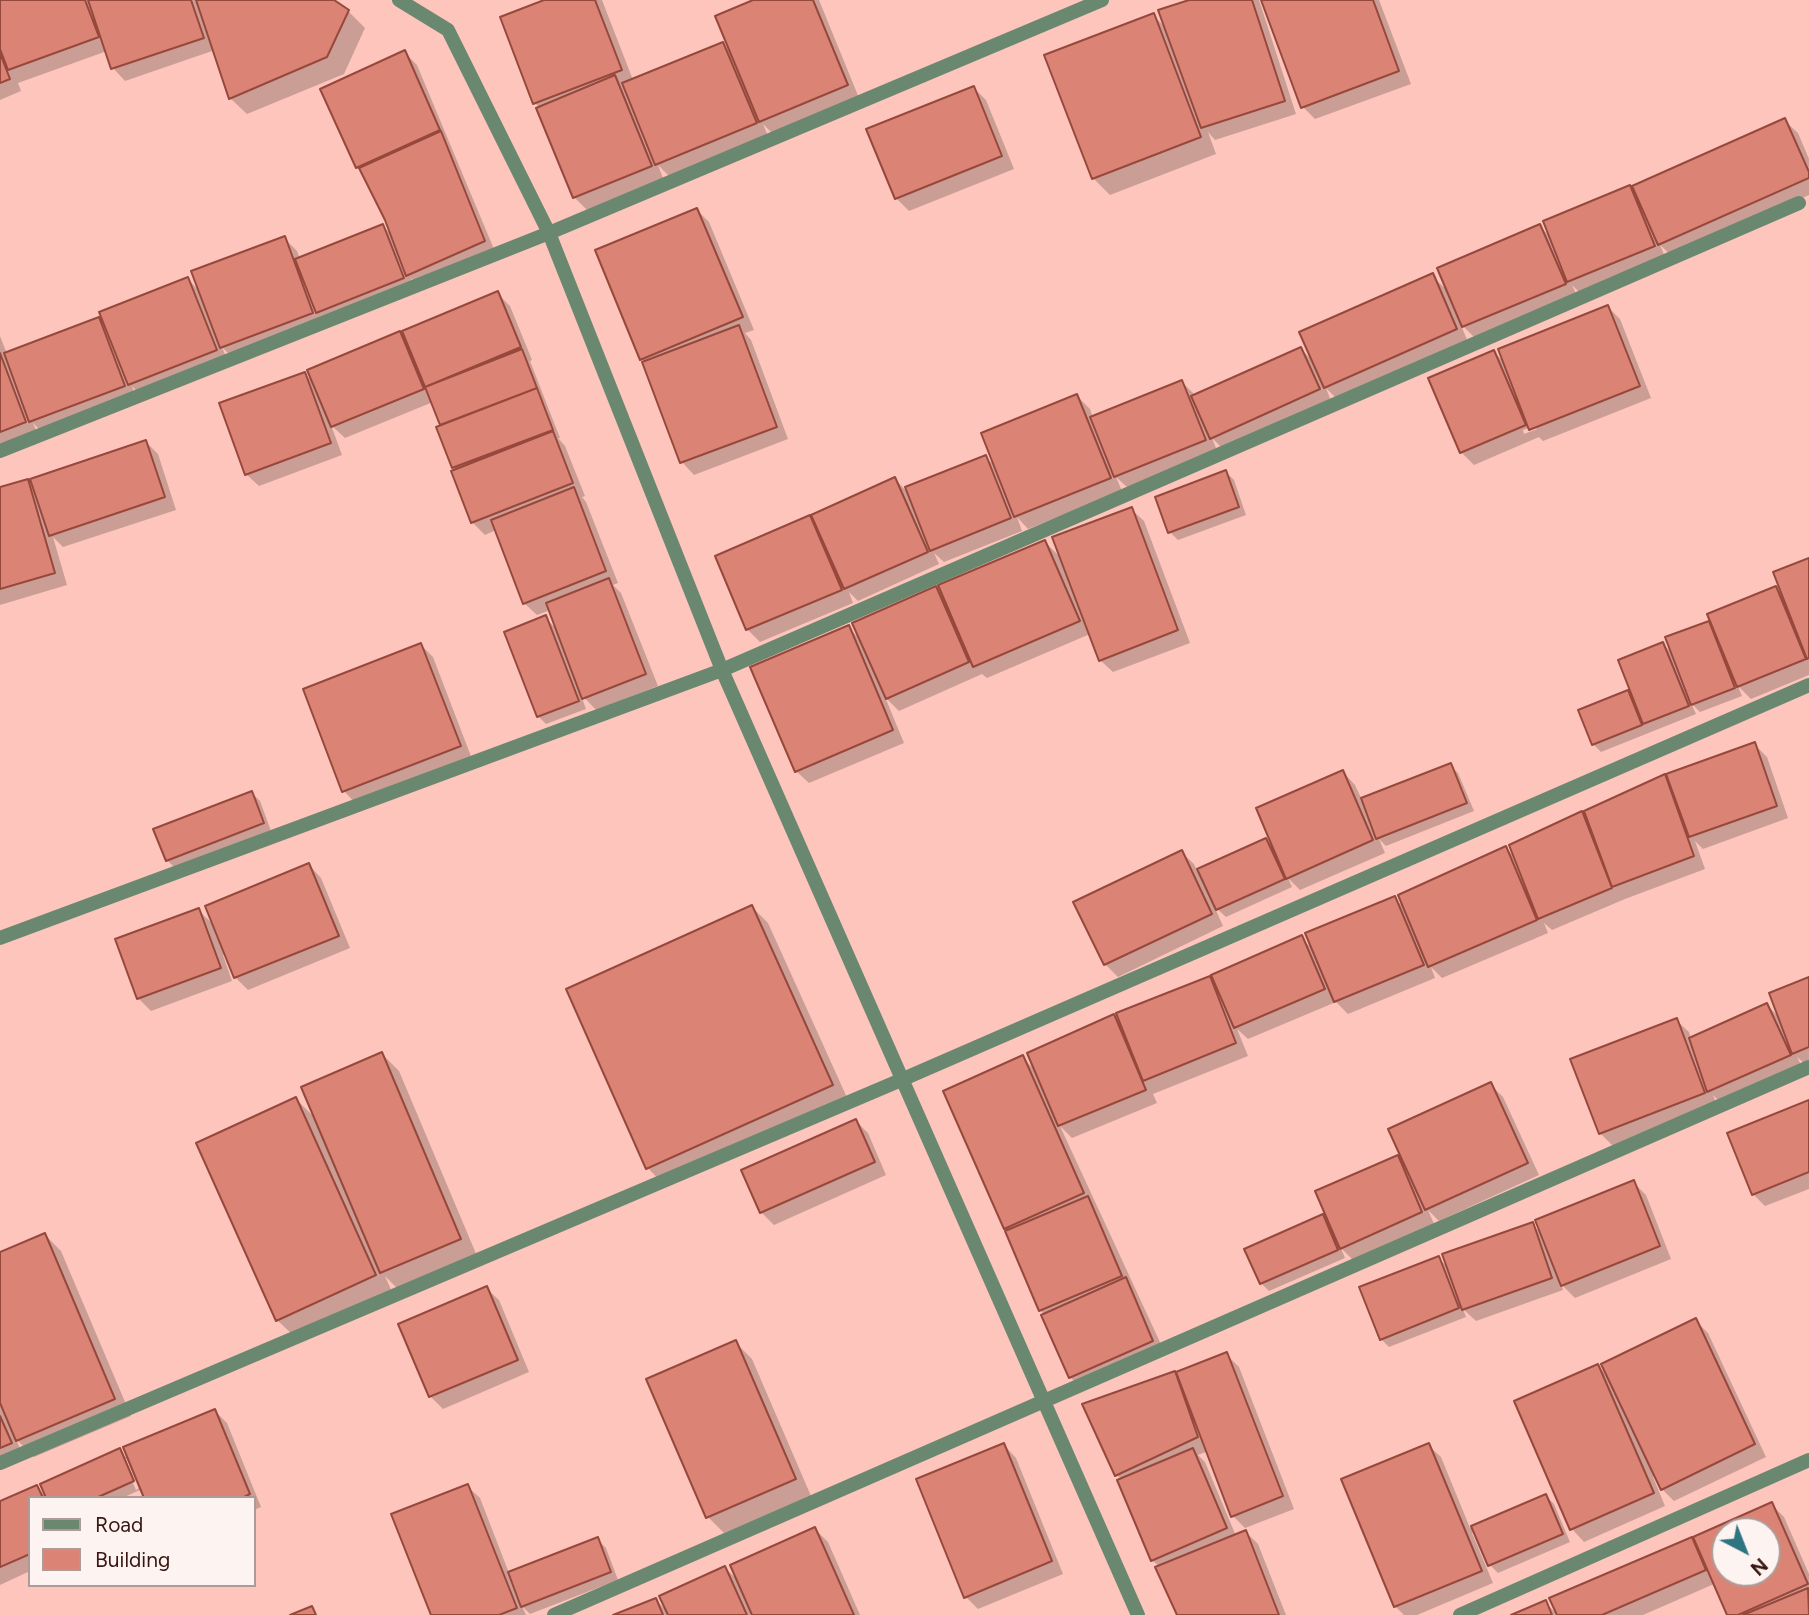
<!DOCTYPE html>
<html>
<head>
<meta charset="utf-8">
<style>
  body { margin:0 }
  #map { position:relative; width:1809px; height:1615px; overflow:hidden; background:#fdc5bb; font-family:Figtree,sans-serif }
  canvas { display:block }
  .legend { position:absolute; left:28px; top:1496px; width:228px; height:91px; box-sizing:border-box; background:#fdf3f1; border:2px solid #ae9b97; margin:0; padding:9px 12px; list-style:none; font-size:21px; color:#381611 }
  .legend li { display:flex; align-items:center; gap:14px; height:35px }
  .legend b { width:35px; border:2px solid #ae9b97 }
  .north { position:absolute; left:1711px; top:1517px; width:70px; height:70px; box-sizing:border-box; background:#fdf3f1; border:2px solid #ae9b97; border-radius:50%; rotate:138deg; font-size:19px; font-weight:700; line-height:28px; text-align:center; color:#381611 }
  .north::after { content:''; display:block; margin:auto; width:24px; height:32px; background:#2e7581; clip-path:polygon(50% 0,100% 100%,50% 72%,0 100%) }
</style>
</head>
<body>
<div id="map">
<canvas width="1809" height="1615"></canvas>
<ul class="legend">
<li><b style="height:9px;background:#6a8870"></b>Road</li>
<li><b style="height:19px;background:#db8476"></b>Building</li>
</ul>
<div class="north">N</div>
</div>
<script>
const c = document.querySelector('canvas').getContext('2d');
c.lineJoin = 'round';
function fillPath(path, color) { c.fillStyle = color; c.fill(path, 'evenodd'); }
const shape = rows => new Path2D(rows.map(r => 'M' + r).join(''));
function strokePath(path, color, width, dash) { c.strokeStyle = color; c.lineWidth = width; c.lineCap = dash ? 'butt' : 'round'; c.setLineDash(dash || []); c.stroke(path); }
fillPath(shape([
  [0,0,331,0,348,11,365,28,344,74,247,114,230,98,215,50,125,81,113,68,107,51,18,83,21,91,0,100],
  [549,0,602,0,633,80,723,44,732,53,758,0,819,0,859,98,773,134,763,124,768,136,669,176,658,165,663,178,587,210,574,197,540,108,535,103],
  [1194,0,1259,0,1296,114,1215,140,1208,132,1216,154,1110,195,1093,178,1153,15,1167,29],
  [1263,0,1379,0,1411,84,1315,119,1303,107],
  [404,52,417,65,496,254,420,287,411,278,416,290,329,324,321,315,325,326,234,359,222,347,228,362,142,397,132,386,136,398,43,433,33,423,38,435,0,449,0,336,7,354,99,319,107,328,188,279,201,293,284,238,297,251,300,259,383,226,393,236,363,172,357,167],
  [974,88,986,100,1014,169,909,211,896,198],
  [1785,121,1798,133,1809,159,1809,195,1672,256,1660,245,1666,259,1581,294,1572,285,1577,296,1476,339,1460,323,1468,342,1337,399,1326,388,1331,401,1224,450,1212,438,1218,453,1128,488,1116,477,1122,491,1028,529,1017,517,1022,531,944,562,934,553,939,564,858,601,849,592,853,603,760,642,747,629,717,557,895,479,910,495,986,457,997,468,1077,396,1090,409,1093,418,1182,382,1195,395,1301,349,1313,361,1432,276,1450,293,1540,226,1551,238,1630,187,1638,195],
  [697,210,709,222,754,330,745,333,751,340,788,439,694,475,682,462,646,363,642,359],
  [497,293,510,306,532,360,530,361,560,438,558,438,565,446,585,496,582,497,586,502,618,583,613,585,621,593,658,686,596,710,580,693,586,709,546,724,538,716,545,618,558,630,550,610,537,615,524,603,496,530,485,535,472,522,433,402,345,438,331,425,342,455,259,486,246,474,305,374,315,384,400,334,409,343],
  [1608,307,1620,319,1651,398,1543,441,1539,437,1474,465,1461,452,1494,352,1505,363],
  [1534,426,1537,429,1524,434,1523,430],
  [146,442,158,454,176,510,63,547,53,537,67,585,0,605,0,489,28,481,35,489],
  [1226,472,1234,480,1246,515,1178,540,1170,532],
  [1131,509,1144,521,1190,643,1113,672,1100,660,1090,634,987,678,982,674,899,711,885,697,904,743,809,783,796,771,848,627,860,639,935,588,946,599,1045,542,1061,558],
  [1809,560,1809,675,1751,699,1738,686,1742,696,1700,712,1691,703,1696,714,1601,752,1593,744,1580,711,1632,690,1663,644,1673,654,1709,623,1715,630,1776,588,1784,596],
  [421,645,433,657,472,759,356,804,344,791],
  [1754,744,1767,757,1788,818,1703,849,1695,841,1705,869,1625,899,1552,930,1544,923,1548,933,1442,978,1431,967,1435,978,1348,1014,1336,1002,1248,1039,1237,1029,1248,1056,1153,1094,1157,1103,1072,1138,1060,1126,1165,1353,1083,1390,1070,1377,1045,1315,1040,1310,1009,1231,1006,1228,1022,1057,1037,1072,1114,1017,1123,1026,1209,978,1218,986,1301,938,1314,950,1394,898,1405,908,1506,848,1515,857,1581,814,1589,822,1665,776,1672,783],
  [1450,765,1458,773,1474,811,1386,846,1379,839,1385,853,1300,890,1288,878,1292,887,1226,917,1214,906,1223,926,1118,977,1105,964,1181,852,1194,864,1197,871,1266,840,1275,849,1343,772,1355,785,1362,800],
  [252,793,260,801,271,831,175,868,167,860],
  [309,865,321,878,350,948,248,990,235,977,226,953,223,955,232,981,151,1011,138,998,198,910,215,926],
  [752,907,768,923,849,1102,664,1185,648,1168,568,990],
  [1809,979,1809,1064,1806,1065,1797,1057,1802,1067,1721,1103,1713,1095,1717,1105,1613,1146,1600,1133,1676,1020,1689,1032,1691,1039,1767,1005,1781,1019],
  [382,1054,399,1071,477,1256,398,1289,385,1276,392,1292,294,1336,277,1320,296,1099,316,1119],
  [1490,1084,1503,1097,1539,1175,1439,1221,1428,1210,1434,1224,1354,1261,1341,1248,1345,1258,1269,1291,1261,1283,1323,1217,1332,1225,1397,1157,1407,1166],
  [1809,1102,1809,1189,1765,1206,1753,1194],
  [856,1121,868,1133,886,1175,774,1225,761,1212],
  [1633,1182,1646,1195,1671,1259,1575,1298,1561,1284,1563,1290,1476,1321,1463,1309,1466,1317,1389,1347,1381,1339,1438,1258,1449,1268,1532,1224,1542,1234],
  [45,1235,61,1251,131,1416,34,1457,16,1439,23,1456,0,1466,0,1254],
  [486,1288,499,1300,529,1372,443,1409,430,1396,400,1325],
  [1695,1320,1708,1333,1766,1457,1674,1501,1662,1489,1656,1476,1653,1477,1665,1506,1584,1542,1572,1529,1516,1402,1598,1366,1609,1377],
  [735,1342,752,1359,811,1496,724,1533,708,1517],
  [1226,1354,1239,1367,1294,1509,1245,1528,1233,1516,1208,1451,1198,1455,1205,1462,1236,1536,1246,1532,1258,1544,1286,1615,1179,1615,1160,1567,1152,1560,1122,1480,1117,1475,1084,1405],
  [215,1411,227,1423,261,1507,254,1510,254,1498,145,1498,142,1489,122,1498,48,1498,120,1451,130,1461],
  [122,1458,126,1458,139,1488,136,1490],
  [1004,1445,1016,1458,1063,1574,978,1609,966,1597],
  [1428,1445,1441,1457,1470,1528,1546,1496,1554,1504,1570,1542,1498,1573,1490,1565,1475,1532,1472,1533,1493,1583,1417,1615,1404,1615,1395,1606],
  [467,1486,480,1498,509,1573,598,1540,606,1548,618,1580,530,1614,522,1606,526,1615,433,1615],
  [37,1487,47,1498,30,1498,30,1571,0,1585,0,1503],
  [1771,1504,1784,1517,1809,1574,1809,1615,1729,1615,1714,1584,1643,1615,1515,1615,1545,1602,1558,1615,1691,1539,1699,1547,1695,1538],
  [1725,1531,1767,1531,1767,1573,1725,1573],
  [815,1529,828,1542,860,1615,618,1615,656,1600,668,1612,725,1568,739,1581]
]), '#0003');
const building = shape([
  [0,0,85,0,99,37,8,70,0,49,0,0],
  [88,0,191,0,204,38,111,69,88,0],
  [196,0,334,0,349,10,327,57,229,99,196,0],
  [544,0,595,0,622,70,533,104,500,17,544,0],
  [753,0,813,0,848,85,759,122,715,16,753,0],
  [1189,0,1252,0,1285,101,1201,128,1158,10,1189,0],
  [1261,0,1373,0,1399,71,1301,108,1261,0],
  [1154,13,1201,137,1092,179,1044,55,1154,13],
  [723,42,757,123,655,165,622,83,723,42],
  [405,50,440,130,356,168,320,89,405,50],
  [0,53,10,79,0,83,0,53],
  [615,75,652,166,573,198,536,108,615,75],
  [974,86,1002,156,895,199,866,129,974,86],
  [1785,118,1809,172,1809,178,1658,245,1632,186,1785,118],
  [441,131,485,241,406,276,385,220,359,168,441,131],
  [1630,185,1655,246,1567,282,1543,221,1630,185],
  [697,208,743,317,640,360,595,250,697,208],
  [383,224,404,278,316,313,295,259,383,224],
  [1540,224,1566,284,1462,327,1437,268,1540,224],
  [285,236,313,313,220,348,191,271,285,236],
  [1433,273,1457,329,1324,388,1299,332,1433,273],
  [188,277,217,350,128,385,99,312,188,277],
  [498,291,521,347,425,387,402,331,498,291],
  [1608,305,1640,386,1529,430,1498,349,1608,305],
  [99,317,125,386,29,422,4,353,99,317],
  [739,325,777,427,680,463,642,362,739,325],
  [400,331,424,389,331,427,307,370,400,331],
  [1301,347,1320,389,1210,439,1191,396,1301,347],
  [522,349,537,388,440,425,425,387,522,349],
  [1494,350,1526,425,1460,453,1428,378,1494,350],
  [0,353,26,422,0,432,0,353],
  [305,372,331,443,245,475,219,403,305,372],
  [1182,380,1206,440,1114,477,1090,417,1182,380],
  [537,388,553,430,452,468,436,427,537,388],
  [1077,394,1111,478,1014,517,981,433,1077,394],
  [553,431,573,483,471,523,451,471,553,431],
  [146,440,165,497,49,536,30,479,146,440],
  [986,455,1011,518,930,551,905,487,986,455],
  [1226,470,1239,507,1168,533,1155,497,1226,470],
  [895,477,928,552,844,589,811,515,895,477],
  [28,479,55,573,0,589,0,487,28,479],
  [574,487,606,571,523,604,491,520,574,487],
  [1132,507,1178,630,1099,661,1052,537,1132,507],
  [810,515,842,590,746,630,715,556,810,515],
  [1045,540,1080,621,973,667,938,585,1045,540],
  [1809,558,1809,658,1807,659,1773,572,1809,558],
  [609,578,646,674,582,699,546,603,609,578],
  [936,586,969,662,886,699,852,623,936,586],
  [1776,586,1806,659,1737,687,1707,614,1776,586],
  [546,615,579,701,537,717,504,632,546,615],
  [1709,621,1735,688,1691,705,1665,637,1709,621],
  [849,625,893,730,795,772,750,667,849,625],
  [1663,642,1689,706,1643,724,1618,660,1663,642],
  [421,643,461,746,342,792,303,689,421,643],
  [1628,690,1642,725,1592,745,1578,710,1628,690],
  [1755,742,1777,806,1689,837,1666,774,1755,742],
  [1451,763,1467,803,1376,839,1361,798,1451,763],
  [1343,770,1373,840,1286,879,1256,808,1343,770],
  [1665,774,1694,856,1612,887,1584,811,1665,774],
  [252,791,264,823,166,861,153,829,252,791],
  [1582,811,1612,888,1538,919,1509,845,1582,811],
  [1266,838,1285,879,1216,910,1197,869,1266,838],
  [1506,846,1537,920,1428,967,1398,895,1506,846],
  [1182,850,1212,914,1104,965,1073,902,1182,850],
  [309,863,339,936,234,978,205,906,309,863],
  [1395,896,1424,965,1334,1002,1305,933,1395,896],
  [752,905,833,1085,646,1169,566,989,752,905],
  [199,908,221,968,137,999,115,939,199,908],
  [1302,935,1325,989,1234,1028,1211,975,1302,935],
  [1210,976,1236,1043,1143,1081,1116,1013,1210,976],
  [1809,977,1809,1047,1792,1054,1769,993,1809,977],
  [1767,1003,1791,1055,1707,1092,1689,1038,1767,1003],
  [1114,1014,1146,1090,1058,1126,1027,1053,1114,1014],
  [1677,1018,1705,1093,1599,1134,1570,1059,1677,1018],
  [382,1052,461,1239,380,1273,301,1087,382,1052],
  [1023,1055,1084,1193,1004,1229,943,1091,1023,1055],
  [1491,1082,1528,1163,1425,1210,1388,1129,1491,1082],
  [296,1097,376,1275,276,1321,196,1143,296,1097],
  [1809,1100,1809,1172,1752,1195,1727,1133,1809,1100],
  [856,1119,875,1162,760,1213,741,1170,856,1119],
  [1398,1155,1422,1212,1340,1249,1315,1191,1398,1155],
  [1634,1180,1660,1246,1561,1286,1535,1220,1634,1180],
  [1088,1196,1122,1276,1039,1311,1005,1231,1088,1196],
  [1323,1214,1338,1250,1260,1284,1244,1249,1323,1214],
  [1533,1222,1552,1278,1462,1310,1442,1254,1533,1222],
  [45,1233,115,1399,16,1441,0,1403,0,1252,45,1233],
  [1439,1256,1459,1308,1380,1340,1359,1287,1439,1256],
  [1126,1277,1153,1341,1069,1378,1041,1315,1126,1277],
  [487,1286,518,1360,429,1397,398,1324,487,1286],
  [1696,1318,1755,1444,1661,1490,1601,1364,1696,1318],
  [736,1340,796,1479,706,1518,646,1379,736,1340],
  [1227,1352,1283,1496,1231,1517,1176,1372,1227,1352],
  [1598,1364,1654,1493,1570,1530,1514,1401,1598,1364],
  [1175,1371,1198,1437,1115,1476,1082,1404,1175,1371],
  [215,1409,250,1494,242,1498,144,1498,123,1447,215,1409],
  [0,1416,12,1443,0,1448,0,1416],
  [1004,1443,1052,1561,964,1598,916,1479,1004,1443],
  [1429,1443,1482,1571,1394,1607,1341,1479,1429,1443],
  [120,1448,134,1481,96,1498,46,1498,40,1484,120,1448],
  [1193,1448,1227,1528,1151,1561,1117,1480,1193,1448],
  [468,1484,517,1608,499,1615,431,1615,391,1514,468,1484],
  [37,1485,43,1498,30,1498,30,1554,0,1567,0,1501,37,1485],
  [1546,1494,1563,1534,1488,1566,1471,1526,1546,1494],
  [1772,1502,1808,1584,1738,1615,1727,1615,1693,1537,1772,1502],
  [1725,1531,1767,1531,1767,1573,1725,1573,1725,1531],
  [815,1527,854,1615,752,1615,730,1565,815,1527],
  [1246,1530,1279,1615,1177,1615,1155,1567,1246,1530],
  [598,1537,611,1572,521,1607,508,1572,598,1537],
  [1692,1537,1706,1570,1602,1615,1557,1615,1549,1598,1692,1537],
  [725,1566,747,1615,668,1615,659,1596,725,1566],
  [1808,1588,1809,1615,1743,1615,1808,1588],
  [656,1598,663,1615,613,1615,656,1598],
  [1546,1600,1552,1615,1511,1615,1546,1600],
  [312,1606,316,1615,290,1615,312,1606]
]);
fillPath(building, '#db8476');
strokePath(building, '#97483c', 2);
strokePath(shape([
  [399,0,448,30,549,233,722,670,1138,1615],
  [0,451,549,233,1102,0],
  [0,938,722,670,1799,203],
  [0,1463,901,1080,1809,685],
  [554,1615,1809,1067],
  [1460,1615,1809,1460]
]), '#6a8870', 14);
</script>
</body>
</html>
